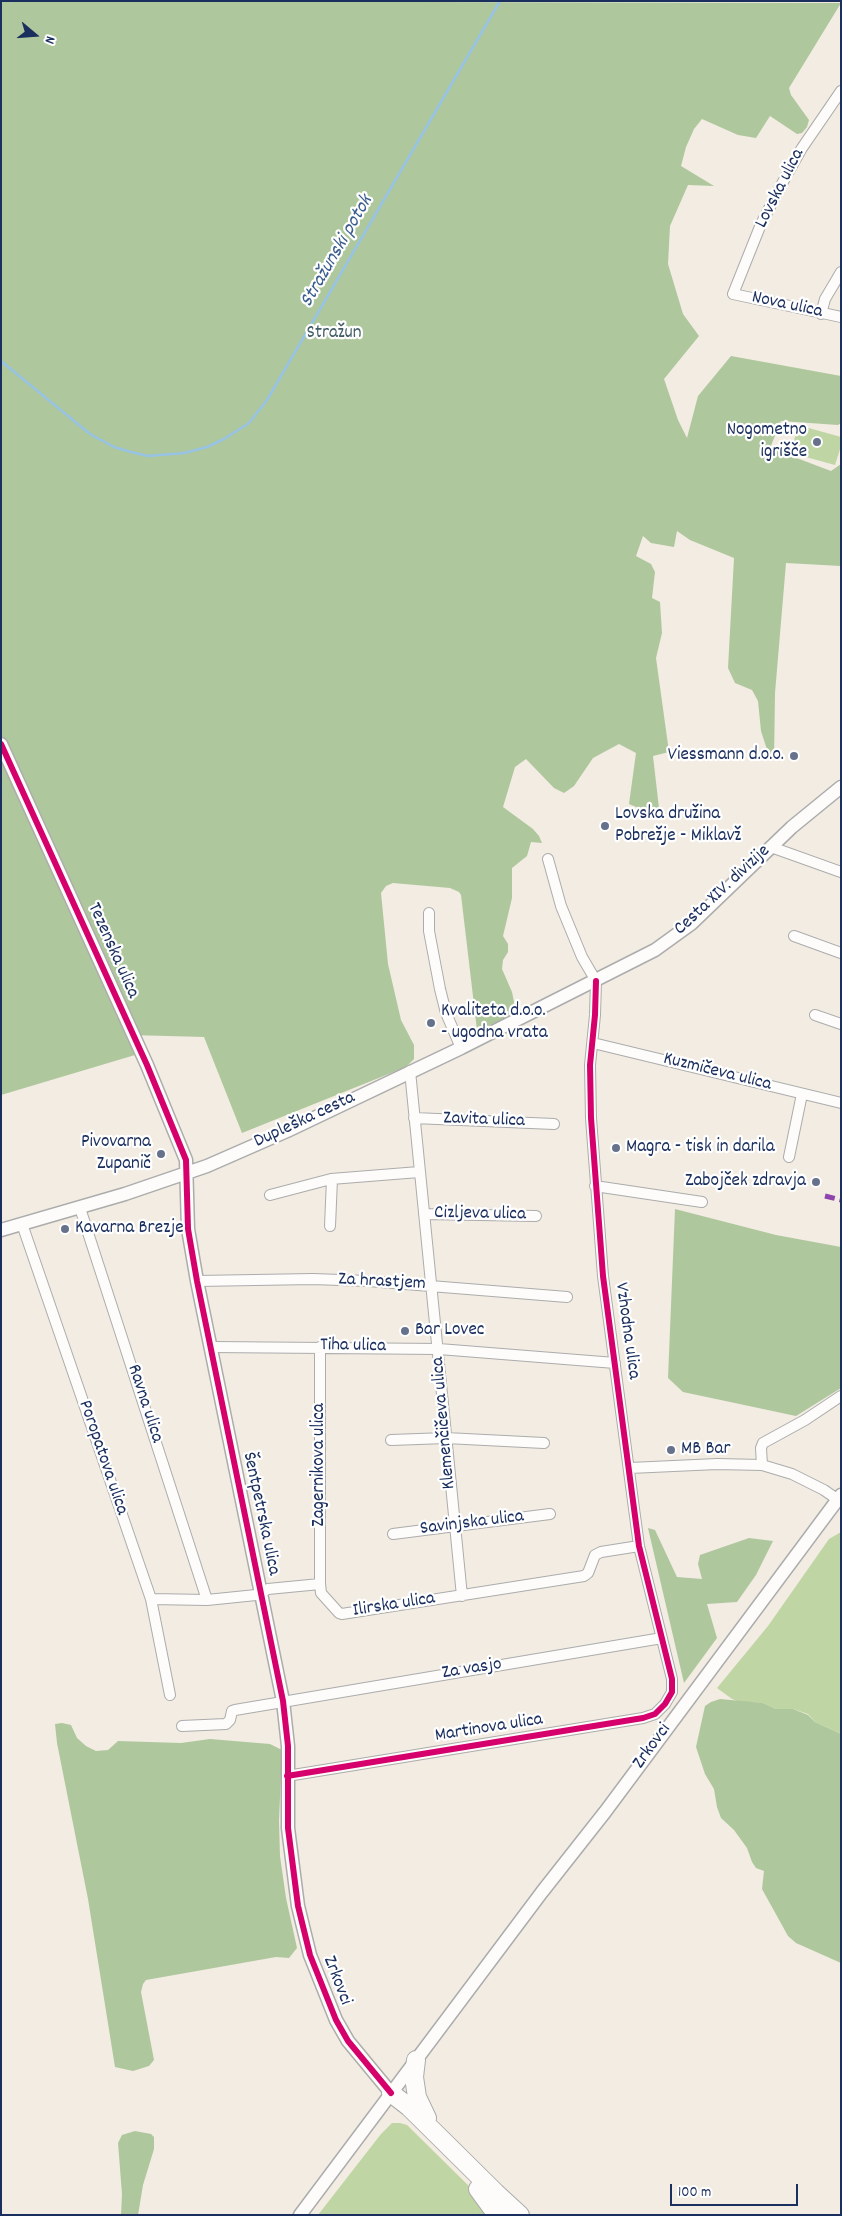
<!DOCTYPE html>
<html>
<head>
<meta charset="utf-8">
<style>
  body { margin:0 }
  #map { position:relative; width:842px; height:2216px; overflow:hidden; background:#f2ece2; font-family:Dekko,sans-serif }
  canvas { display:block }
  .frame { position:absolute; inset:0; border:2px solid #1b2f5e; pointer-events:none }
  .north { position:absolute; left:10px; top:10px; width:50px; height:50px; -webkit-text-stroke:4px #fff; paint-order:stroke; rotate:108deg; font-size:14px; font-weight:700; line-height:20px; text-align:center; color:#1b2f5e }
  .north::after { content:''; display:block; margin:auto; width:18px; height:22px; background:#1b2f5e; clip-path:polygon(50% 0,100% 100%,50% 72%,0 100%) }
  .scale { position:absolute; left:670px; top:2184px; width:128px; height:22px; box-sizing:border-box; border:2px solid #1b2f5e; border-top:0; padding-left:6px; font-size:15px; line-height:18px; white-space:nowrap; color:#1b2f5e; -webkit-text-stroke:4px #fff; paint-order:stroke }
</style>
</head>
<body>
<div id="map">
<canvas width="842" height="2216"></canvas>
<div class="frame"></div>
<div class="north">N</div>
<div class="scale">100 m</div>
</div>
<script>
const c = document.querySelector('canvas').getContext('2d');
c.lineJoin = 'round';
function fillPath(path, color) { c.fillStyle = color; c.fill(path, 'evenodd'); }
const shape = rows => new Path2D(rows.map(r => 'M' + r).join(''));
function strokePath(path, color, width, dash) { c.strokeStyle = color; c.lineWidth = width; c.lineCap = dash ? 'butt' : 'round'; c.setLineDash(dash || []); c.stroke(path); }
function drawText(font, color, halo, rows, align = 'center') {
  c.font = font + ' Dekko,sans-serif'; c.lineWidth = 4.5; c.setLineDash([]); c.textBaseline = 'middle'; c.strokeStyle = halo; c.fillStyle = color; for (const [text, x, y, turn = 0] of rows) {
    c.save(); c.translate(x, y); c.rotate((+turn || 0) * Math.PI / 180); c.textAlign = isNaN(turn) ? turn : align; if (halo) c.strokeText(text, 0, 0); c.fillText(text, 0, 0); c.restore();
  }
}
fillPath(shape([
  [798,425,841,437,841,446,835,465,791,453],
  [841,1532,841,1734,815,1722,808,1714,793,1709,776,1709,763,1703,740,1702,732,1699,717,1688,768,1626,829,1539],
  [392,2123,400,2123,407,2125,478,2195,492,2215,318,2215,381,2134]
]), '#bfd5a4');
fillPath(shape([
  [1,1,841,3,789,88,791,95,809,120,807,127,802,133,797,134,770,116,756,138,738,135,702,119,694,129,686,147,681,166,714,186,688,185,670,226,668,264,683,314,699,336,664,379,678,420,687,438,698,396,731,356,841,376,841,423,838,425,781,421,770,448,831,471,841,464,841,566,786,563,775,693,774,760,770,759,761,731,758,701,752,690,735,683,728,668,734,558,690,540,677,531,674,547,651,543,643,536,636,556,651,564,655,572,652,598,660,602,662,633,656,658,669,752,653,756,660,817,629,804,636,753,619,744,593,758,574,786,564,793,554,788,526,759,515,767,503,807,533,829,539,836,542,843,531,842,527,856,512,868,512,898,503,936,508,944,508,952,503,960,502,969,512,992,514,1002,512,1011,505,1019,477,1030,461,895,459,892,450,888,393,883,386,886,381,893,388,964,401,1020,414,1045,414,1059,406,1067,242,1133,204,1037,130,1035,135,1055,1,1095],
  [675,1209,776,1235,841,1247,841,1388,796,1416,683,1392,668,1378],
  [648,1528,655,1530,677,1577,702,1579,698,1564,700,1555,749,1538,773,1541,756,1575,737,1602,707,1604,717,1638,684,1683],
  [720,1699,763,1703,776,1709,793,1709,808,1715,815,1722,841,1734,841,1963,796,1943,788,1936,762,1889,764,1871,756,1868,752,1862,747,1848,734,1830,721,1818,717,1807,714,1789,705,1774,696,1747,705,1706,711,1702],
  [62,1723,71,1725,77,1738,86,1746,96,1751,108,1750,118,1741,181,1743,210,1739,270,1744,282,1750,279,1821,280,1856,286,1898,297,1948,289,1958,276,1957,146,1980,143,1984,141,1992,154,2060,149,2066,133,2071,115,2067,88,1899,57,1743,55,1724],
  [135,2131,151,2134,154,2137,154,2149,143,2185,138,2215,121,2215,122,2194,118,2143,122,2135]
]), '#afc79d');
strokePath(shape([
  [1,361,90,434,114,447,131,452,148,456,184,453,207,447,224,439,249,423,267,400,500,1]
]), '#97c3e4', 2.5);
const minor = shape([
  [841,91,802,148,785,178,761,224,733,294,841,317],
  [821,314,825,299,841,272],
  [771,847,841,872],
  [429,913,429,931,440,989,446,1013,461,1048],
  [794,936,841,953],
  [815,1015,841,1024],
  [593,1043,841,1103],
  [410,1071,462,1596],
  [414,1118,554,1124],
  [789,1157,802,1094],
  [595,1186,702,1202],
  [270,1195,331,1179,419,1172],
  [80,1208,207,1600],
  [424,1214,536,1216],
  [22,1224,151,1599,170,1695],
  [330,1226,332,1179],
  [197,1281,313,1279,368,1281,567,1297],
  [212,1347,439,1349,615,1363],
  [320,1347,320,1584,321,1593,339,1613,342,1614,584,1576,588,1573,595,1555,601,1552,639,1546],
  [391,1440,446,1438,544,1443],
  [762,1465,761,1448,763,1443,805,1420,841,1396],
  [630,1468,717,1464,762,1465,792,1474,824,1490,841,1502],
  [393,1534,550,1514],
  [151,1599,207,1600,256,1595,268,1589,320,1584],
  [182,1726,226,1724,230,1720,232,1711,235,1710,662,1638],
  [287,1776,643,1718,655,1714,665,1704,672,1692,672,1679,639,1546,603,1276,591,1118,590,1065,595,1015,596,981,582,957,561,906,548,859]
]);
const tertiary = shape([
  [1,744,147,1065,186,1160,188,1229,197,1281,283,1701,288,1746,288,1828,298,1906,310,1955,336,2020,348,2041,391,2093],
  [1,1230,125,1194,207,1166,287,1131,461,1048,655,950,691,924,792,827,841,787],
  [300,2215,542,1892,605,1812,841,1495]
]);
const motorway = shape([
  [416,2060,414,2077,417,2097,427,2118],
  [391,2093,409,2107,495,2192,520,2215],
  [478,2189,497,2215]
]);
strokePath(minor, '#acacac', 12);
strokePath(tertiary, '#acacac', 15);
strokePath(motorway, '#acacac', 20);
strokePath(minor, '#fdfcfb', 10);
strokePath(tertiary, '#fdfcfb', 12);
strokePath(motorway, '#fdfcfb', 18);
strokePath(shape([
  [825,1196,841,1200]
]), '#8e44ad', 5, [10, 5]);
strokePath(shape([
  [1,744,147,1065,186,1160,188,1229,197,1281,283,1701,288,1746,288,1828,298,1906,310,1955,336,2020,348,2041,391,2093],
  [287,1776,643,1718,655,1714,665,1704,672,1692,672,1679,639,1546,603,1276,591,1118,590,1065,595,1015,596,981]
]), '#d6006c', 6);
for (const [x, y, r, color] of [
  [817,442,5,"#66718c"],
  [794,756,5,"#66718c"],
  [605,826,5,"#66718c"],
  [431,1023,5,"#66718c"],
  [616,1148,5,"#66718c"],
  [161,1154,5,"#66718c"],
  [816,1182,5,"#66718c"],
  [65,1229,5,"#66718c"],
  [405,1331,5,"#66718c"],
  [671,1450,5,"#66718c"]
]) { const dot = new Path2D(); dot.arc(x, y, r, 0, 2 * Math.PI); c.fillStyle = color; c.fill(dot); strokePath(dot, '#fff', 2); }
drawText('19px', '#1b2f5e', '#fff', [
  ["Lovska ulica",781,189,-63],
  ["Nova ulica",787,306,12],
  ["Cesta XIV. divizije",723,891,-43],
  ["Tezenska ulica",112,951,66],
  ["Kuzmičeva ulica",717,1073,14],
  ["Dupleška cesta",305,1121,-25],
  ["Zavita ulica",484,1121,2],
  ["Cizljeva ulica",480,1215,1],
  ["Za hrastjem",382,1283,3],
  ["Vzhodna ulica",626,1331,82],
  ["Tiha ulica",353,1347,1],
  ["Ravna ulica",144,1404,72],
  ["Klemenčičeva ulica",445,1423,-95],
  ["Poropatova ulica",102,1458,71],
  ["Zagernikova ulica",320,1465,-90],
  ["Šentpetrska ulica",260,1514,78],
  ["Savinjska ulica",472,1524,-7],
  ["Ilirska ulica",394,1606,-9],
  ["Za vasjo",472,1670,-9],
  ["Martinova ulica",489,1729,-9],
  ["Zrkovci",653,1747,-54],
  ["Zrkovci",336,1981,69]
]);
drawText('19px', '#405b64', '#fff', [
  ["Stražun",334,334]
]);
drawText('19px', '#1b2f5e', '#fff', [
  ["Nogometno",807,431,"right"],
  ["igrišče",807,453,"right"],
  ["Viessmann d.o.o.",784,756,"right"],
  ["Lovska družina",615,815],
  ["Pobrežje - Miklavž",615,837],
  ["Kvaliteta d.o.o.",441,1012],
  ["- ugodna vrata",441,1034],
  ["Pivovarna",151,1143,"right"],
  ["Zupanič",151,1165,"right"],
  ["Magra - tisk in darila",626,1148],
  ["Zabojček zdravja",806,1182,"right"],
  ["Kavarna Brezje",75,1229],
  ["Bar Lovec",415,1331],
  ["MB Bar",681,1450]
], 'left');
drawText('italic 20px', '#395d8d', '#fff', [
  ["Stražunski potok",338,252,-60]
]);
</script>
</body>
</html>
